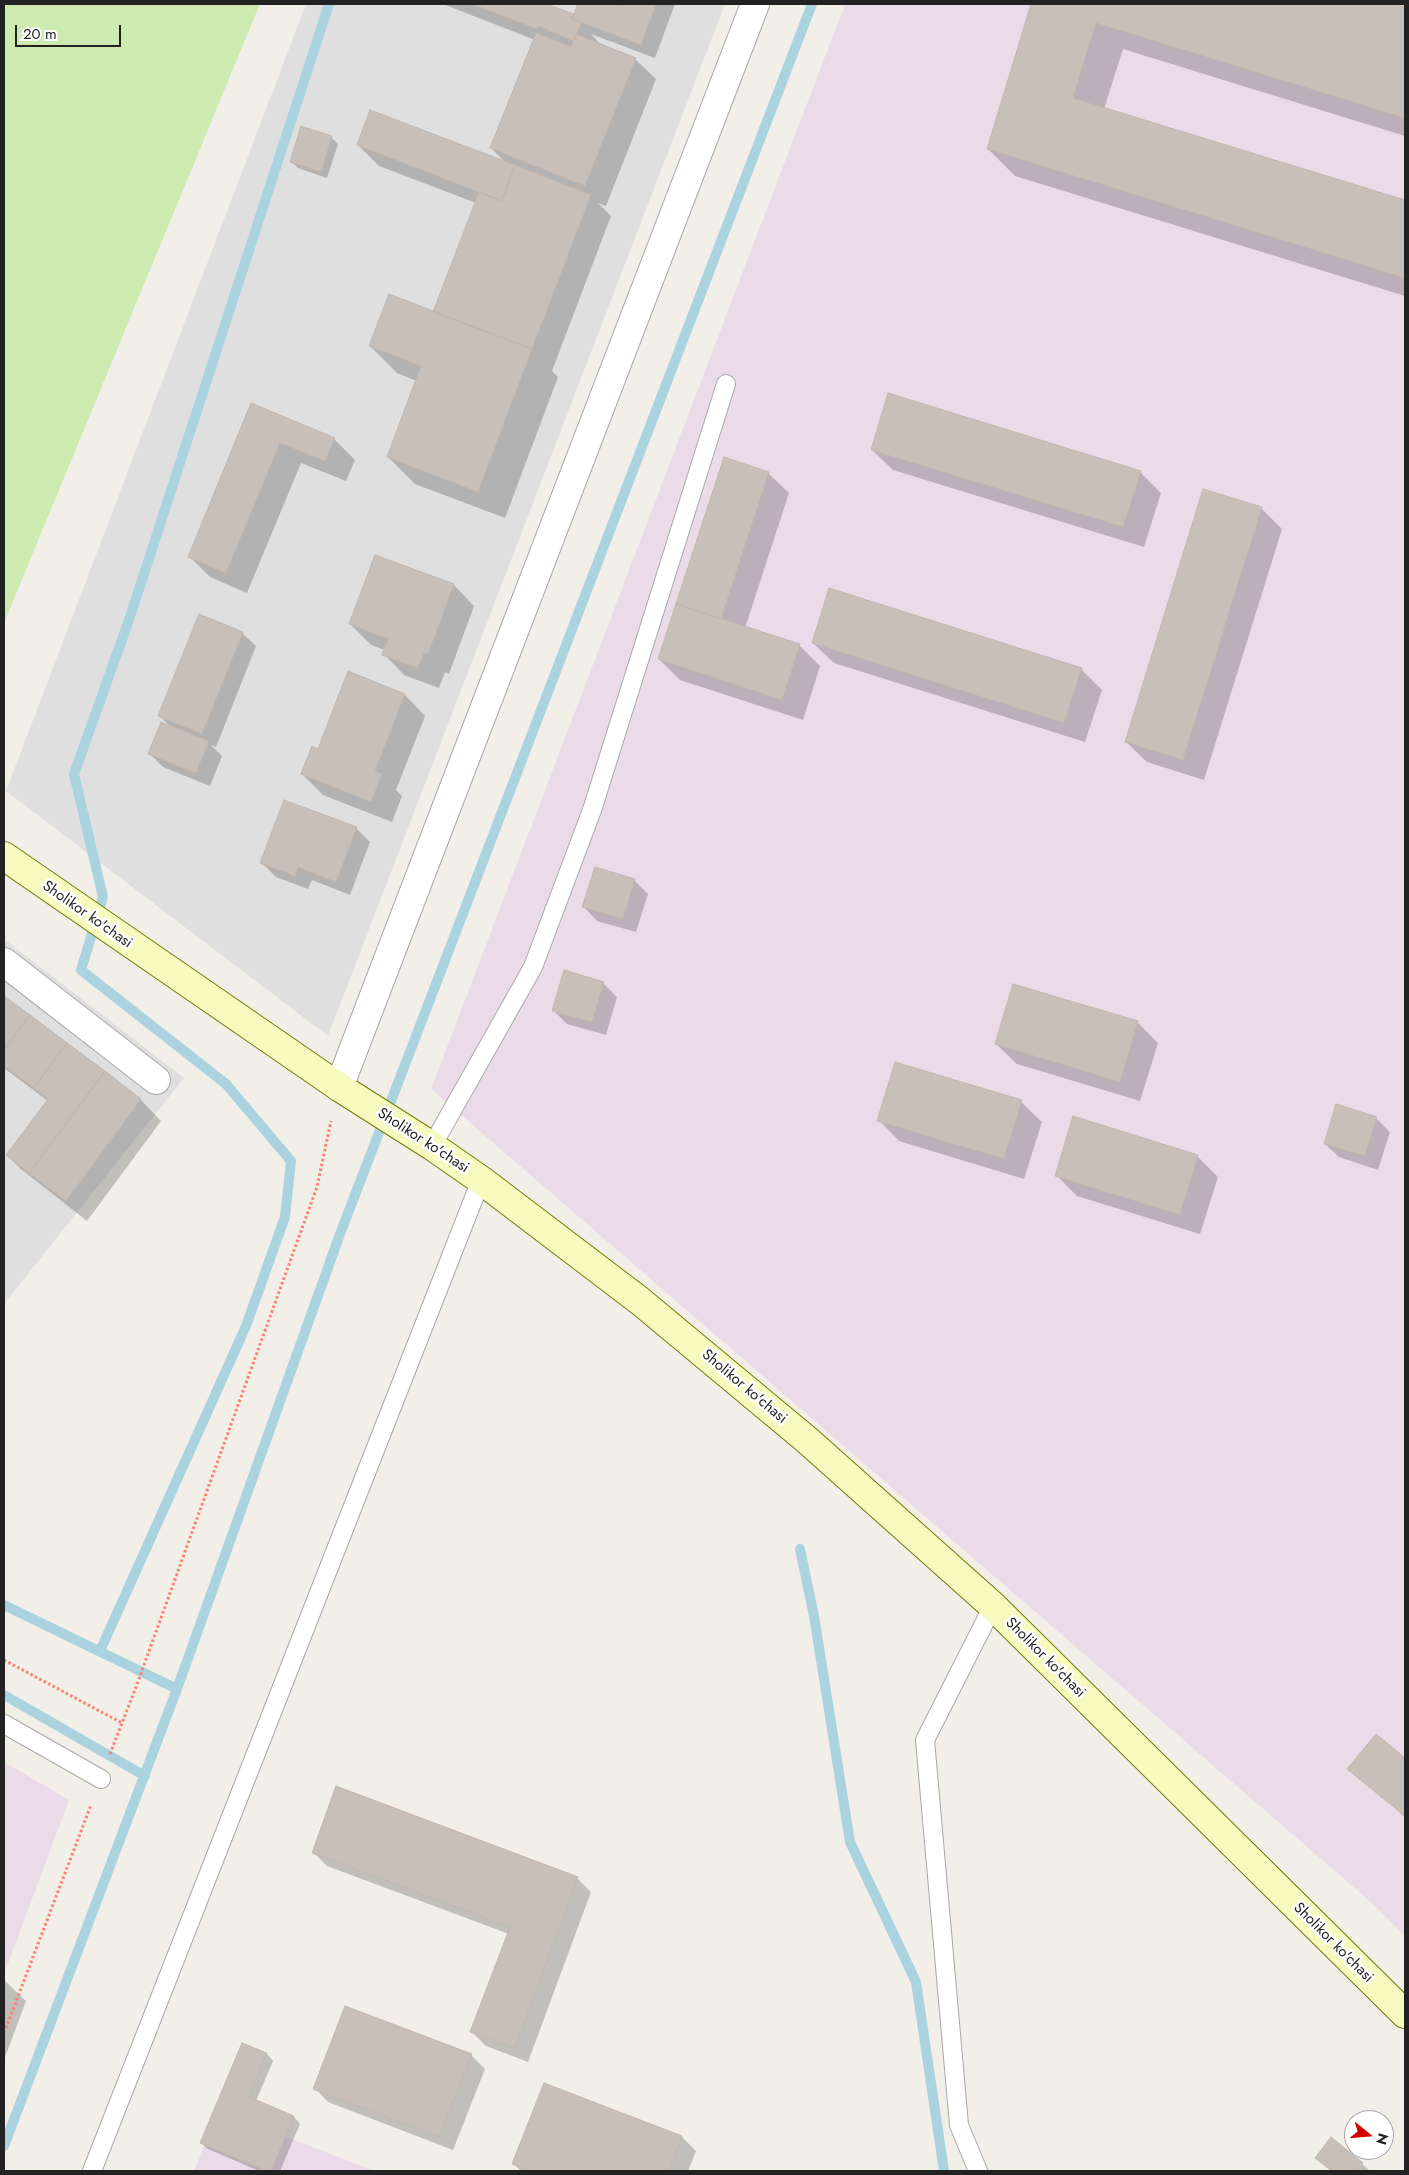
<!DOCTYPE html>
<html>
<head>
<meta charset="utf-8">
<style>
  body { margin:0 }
  #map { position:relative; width:1409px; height:2175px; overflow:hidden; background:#f2efe9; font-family:Jost,sans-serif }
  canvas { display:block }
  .frame { position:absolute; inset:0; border:5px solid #222; pointer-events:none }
  .north { position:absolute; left:1344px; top:2110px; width:50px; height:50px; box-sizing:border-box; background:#fff; border:1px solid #a7a7a7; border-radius:50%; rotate:107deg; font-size:14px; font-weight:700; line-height:20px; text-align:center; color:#222 }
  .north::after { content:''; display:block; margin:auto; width:18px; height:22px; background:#d40000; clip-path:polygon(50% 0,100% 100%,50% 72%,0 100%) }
  .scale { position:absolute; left:15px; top:25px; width:106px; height:22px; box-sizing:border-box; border:2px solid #222; border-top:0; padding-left:6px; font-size:15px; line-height:18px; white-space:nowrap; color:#222; -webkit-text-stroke:4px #fff; paint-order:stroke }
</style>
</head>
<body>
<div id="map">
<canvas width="1409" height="2175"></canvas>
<div class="frame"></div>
<div class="north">N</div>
<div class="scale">20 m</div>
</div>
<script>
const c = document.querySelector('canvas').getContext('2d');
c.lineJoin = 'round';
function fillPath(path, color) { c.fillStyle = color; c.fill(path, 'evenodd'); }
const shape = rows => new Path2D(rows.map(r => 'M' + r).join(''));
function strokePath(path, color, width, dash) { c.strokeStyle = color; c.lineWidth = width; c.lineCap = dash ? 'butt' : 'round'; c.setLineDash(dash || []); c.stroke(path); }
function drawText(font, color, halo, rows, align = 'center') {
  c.font = font + ' Jost,sans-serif'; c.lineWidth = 5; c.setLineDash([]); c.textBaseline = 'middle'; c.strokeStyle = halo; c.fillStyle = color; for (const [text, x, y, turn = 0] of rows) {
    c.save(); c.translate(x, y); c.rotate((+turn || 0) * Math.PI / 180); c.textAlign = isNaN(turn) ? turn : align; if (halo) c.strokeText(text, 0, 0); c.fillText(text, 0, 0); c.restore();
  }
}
fillPath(shape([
  [306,4,725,4,328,1036,6,791],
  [4,939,184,1078,4,1304]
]), '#e0dfdf');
fillPath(shape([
  [845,4,1405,4,1405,1936,1373,1904,431,1089],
  [4,1762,69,1800,4,1974],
  [218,2111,375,2171,194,2171]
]), '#ebdbe8');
fillPath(shape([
  [4,4,260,4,4,623]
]), '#cdebb0');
fillPath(shape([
  [443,4,543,4,575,17,579,4,615,4,623,7,624,4,675,4,655,58,591,34,601,45,635,59,656,79,606,206,598,203,611,216,552,371,558,377,505,518,415,484,388,457,417,381,397,373,370,346,434,313,476,203,379,166,358,145,507,164,491,148,535,40],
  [1033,4,1405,4,1405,136,1123,49,1104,109,1405,202,1405,296,1015,176,988,149],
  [331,137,338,144,327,178,298,168,292,162],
  [252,405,334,439,355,460,346,481,301,463,247,593,210,577,189,556],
  [872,450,1140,472,1161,493,1144,547,893,470],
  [768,473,789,493,745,628,799,645,820,666,803,720,680,680,659,659],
  [1261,508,1282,529,1204,780,1147,762,1126,742],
  [376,557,454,585,474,606,449,674,445,672,439,688,404,675,384,654,385,650,371,645,350,624],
  [242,633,256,646,216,747,211,745,222,756,210,786,163,767,150,754,172,728,160,716],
  [813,643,1081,669,1102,690,1085,742,834,663],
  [349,673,405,695,425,716,396,790,402,796,392,822,323,795,302,774,319,750],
  [356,828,370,842,350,895,312,880,308,889,276,877,262,863],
  [634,880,648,894,636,932,597,921,584,907],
  [603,983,617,997,606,1035,567,1024,553,1010],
  [4,997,141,1100,161,1121,87,1221,21,1169,7,1155,48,1101,4,1068],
  [1137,1022,1158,1043,1140,1101,1017,1064,996,1044],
  [1021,1102,1042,1122,1024,1179,899,1141,879,1120],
  [1376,1118,1390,1132,1378,1170,1339,1157,1325,1144],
  [1197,1156,1218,1177,1200,1234,1077,1196,1057,1176],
  [1376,1736,1405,1760,1405,1817,1349,1769],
  [313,1852,577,1878,591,1892,528,2062,486,2046,472,2032,509,1934,327,1866],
  [4,1980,26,2001,4,2060],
  [243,2044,267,2054,273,2061,256,2101,294,2117,300,2124,280,2171,259,2171,208,2149,201,2143],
  [471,2055,485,2069,453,2150,328,2102,315,2088],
  [545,2084,682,2137,696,2151,688,2171,521,2171,514,2164],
  [1323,2164,1362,2164,1369,2170,1332,2171]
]), '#0003');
strokePath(shape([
  [800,1549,814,1616,850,1842,916,1982,944,2171],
  [4,1605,177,1689],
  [100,1651,246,1326,285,1217,291,1161,226,1084,81,970,103,897,74,774,130,617,329,4],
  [4,1695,145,1776],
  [4,2146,177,1689,340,1234,812,4]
]), '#aad3df', 10);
const building = shape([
  [472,4,546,4,574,14,572,19,581,22,574,41,538,26,537,29,472,4],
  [578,4,622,5,656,4,641,45,572,19,578,4],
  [1031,4,1405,4,1405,118,1096,23,1073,98,1405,200,1405,278,987,149,1031,4],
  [536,33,571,47,576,34,636,58,585,186,490,148,536,33],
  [370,110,515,165,502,201,357,145,370,110],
  [301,126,332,136,321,172,290,162,301,126],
  [515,165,591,195,532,349,433,312,479,192,502,201,515,165],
  [389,294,532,349,478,492,387,457,421,366,369,346,389,294],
  [888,393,1141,471,1123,527,871,450,888,393],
  [251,403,335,438,325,461,280,443,226,573,188,557,251,403],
  [724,457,769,472,721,619,676,604,724,457],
  [1203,489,1262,507,1183,760,1125,742,1203,489],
  [375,555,454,584,428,654,424,653,418,668,382,655,388,639,349,624,375,555],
  [829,588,1082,668,1064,723,812,643,829,588],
  [676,604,800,644,782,700,658,659,676,604],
  [199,614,243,632,202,734,158,716,199,614],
  [348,671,405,694,375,771,382,774,371,802,301,774,312,746,318,749,348,671],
  [161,722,209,741,196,773,148,754,161,722],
  [284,800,357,827,336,882,298,867,295,876,260,863,284,800],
  [595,867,635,879,623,919,582,907,595,867],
  [564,970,604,982,592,1022,552,1011,564,970],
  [1013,984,1138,1021,1120,1082,995,1044,1013,984],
  [4,996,30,1015,4,1050,4,996],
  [30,1015,67,1043,34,1088,4,1066,4,1050,30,1015],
  [67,1043,105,1071,29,1173,6,1155,48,1099,34,1088,67,1043],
  [895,1062,1022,1100,1004,1159,877,1121,895,1062],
  [105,1071,141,1099,66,1201,29,1173,105,1071],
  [1336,1104,1377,1117,1365,1156,1324,1144,1336,1104],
  [1073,1116,1198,1155,1180,1215,1055,1176,1073,1116],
  [1376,1734,1405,1758,1405,1816,1347,1769,1376,1734],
  [336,1786,578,1877,515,2048,470,2032,510,1927,312,1853,336,1786],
  [345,2006,472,2054,439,2137,313,2089,345,2006],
  [242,2043,267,2053,249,2097,294,2116,271,2171,266,2171,200,2143,242,2043],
  [544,2083,682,2136,669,2171,530,2171,512,2164,544,2083],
  [1331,2137,1363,2163,1356,2171,1332,2171,1315,2158,1331,2137]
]);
fillPath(building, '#c7bfb8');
strokePath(building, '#c4b6ab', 1);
const lane = shape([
  [432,1146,533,967,592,810,726,384],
  [4,1724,101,1779],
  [92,2171,481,1180],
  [978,2171,959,2125,925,1740,993,1606]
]);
const street = shape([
  [4,962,156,1080],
  [339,1087,755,4]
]);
const secondary = shape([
  [4,856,339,1087,432,1146,481,1180,640,1301,807,1440,993,1606,1405,2014]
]);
strokePath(lane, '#a9a9a9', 20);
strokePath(street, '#a9a9a9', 30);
strokePath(secondary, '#707d05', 30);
strokePath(shape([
  [4,1660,122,1723],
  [110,1754,136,1687,317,1187,331,1121],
  [4,2033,91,1805]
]), '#fa8072', 3, [2.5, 2.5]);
strokePath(lane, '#fff', 18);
strokePath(street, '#fff', 28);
strokePath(secondary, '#f7fabf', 28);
drawText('15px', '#222', '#fff', [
  ["Sholikor ko'chasi",87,915,35],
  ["Sholikor ko'chasi",423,1141,33],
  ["Sholikor ko'chasi",744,1387,40],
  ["Sholikor ko'chasi",1045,1658,45],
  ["Sholikor ko'chasi",1333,1943,45]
]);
</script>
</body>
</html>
